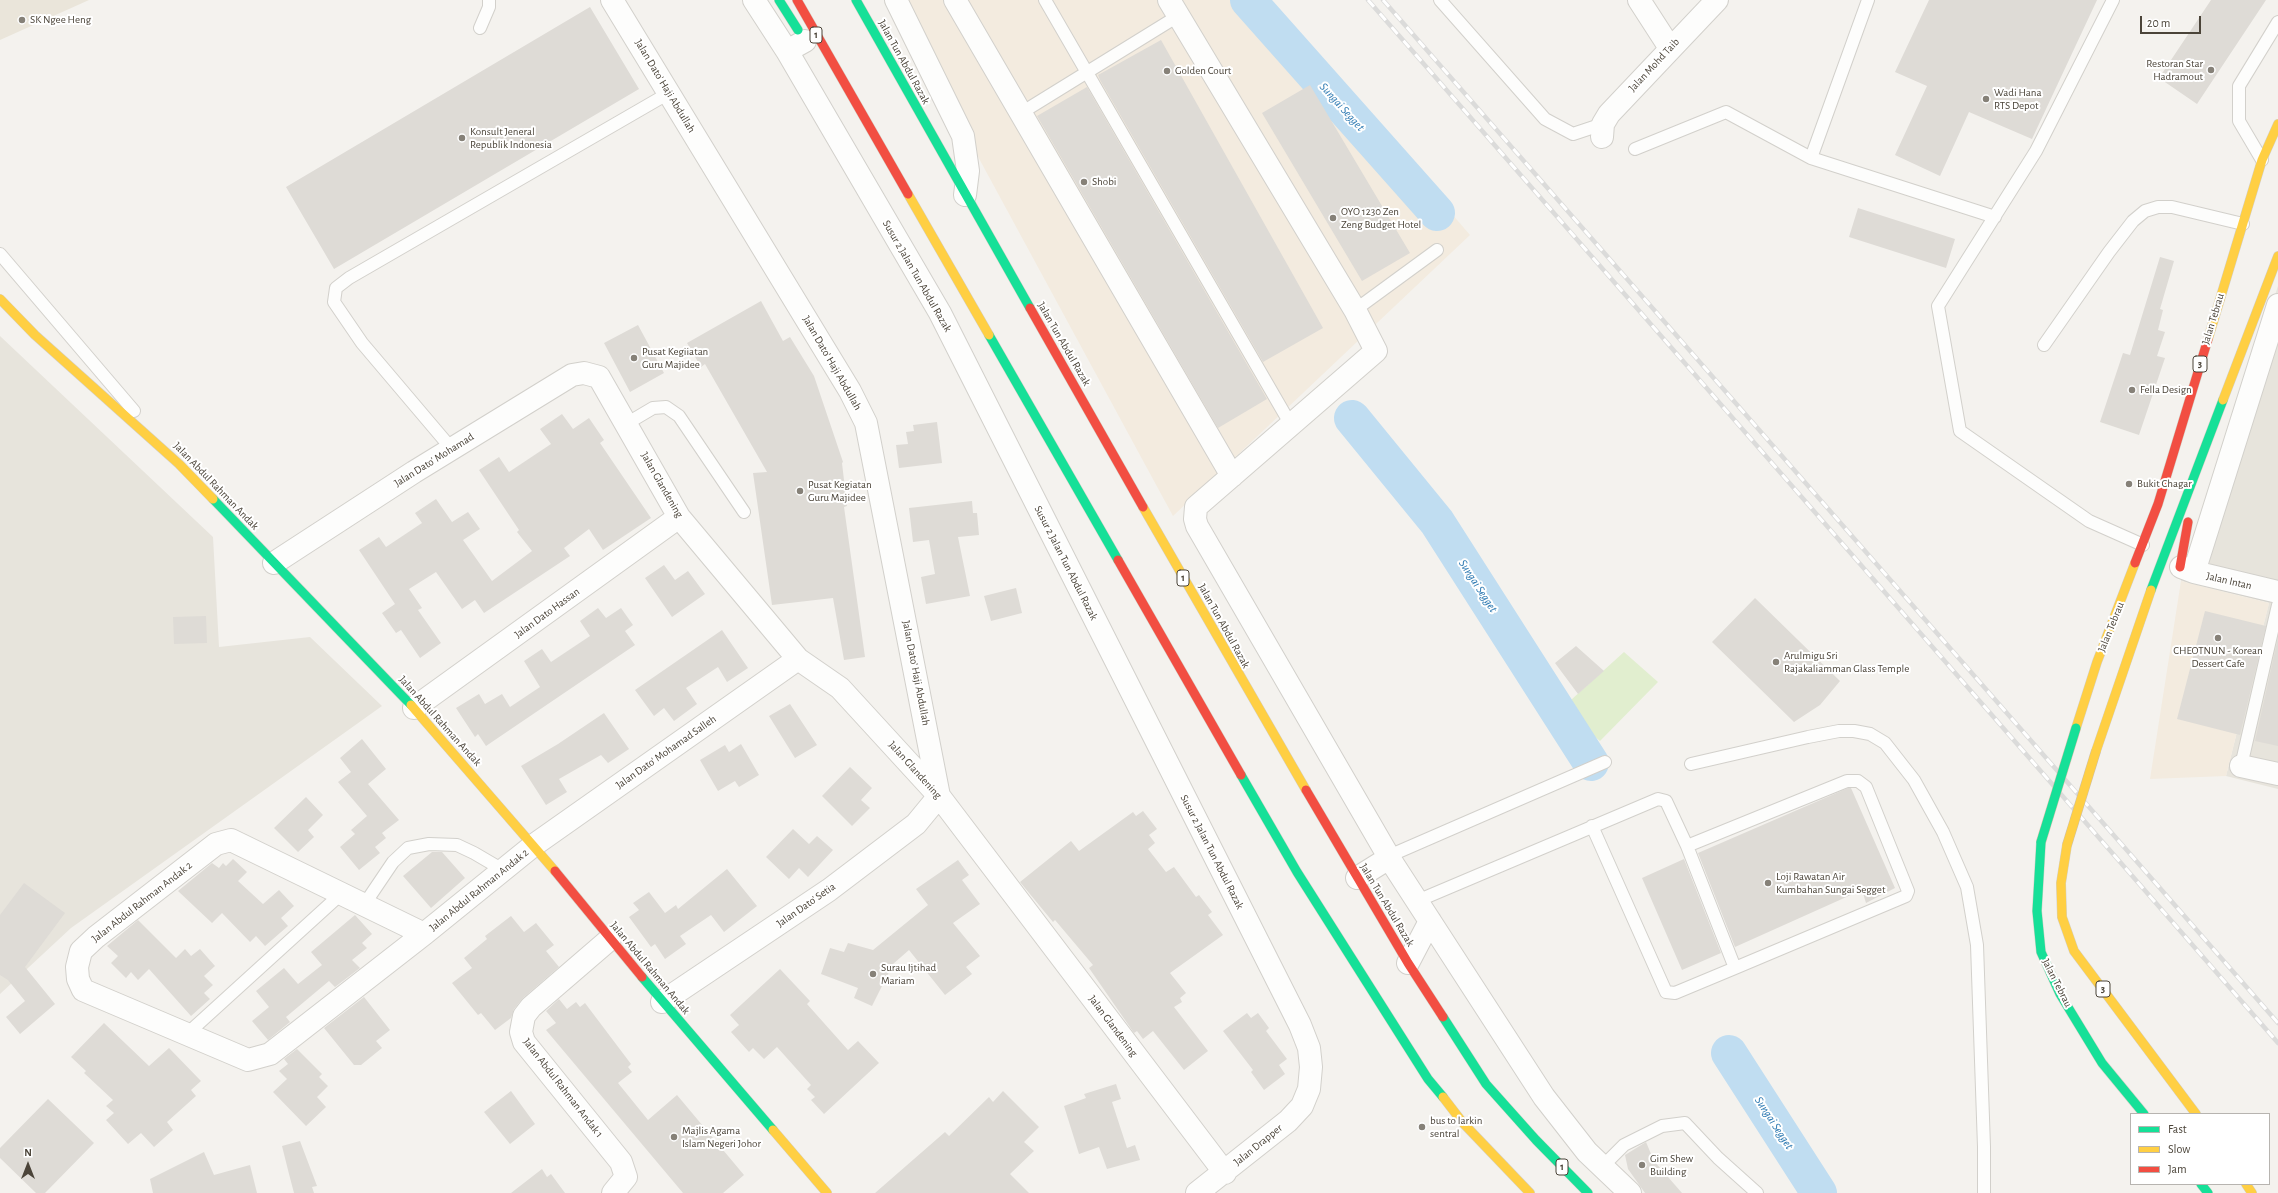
<!DOCTYPE html>
<html>
<head>
<meta charset="utf-8">
<style>
  body { margin:0 }
  #map { position:relative; width:2278px; height:1193px; overflow:hidden; background:#f4f2ee; font-family:"Alegreya Sans",sans-serif }
  canvas { display:block }
  .legend { position:absolute; left:2130px; top:1113px; width:140px; height:72px; box-sizing:border-box; background:#fff; border:1px solid #b7b4b0; margin:0; padding:5px 7px; list-style:none; font-size:12px; color:#4b4439 }
  .legend li { display:flex; align-items:center; gap:8px; height:20px }
  .legend b { width:20px; border:1px solid #b7b4b0 }
  .north { position:absolute; left:8px; top:1145px; width:40px; height:40px; -webkit-text-stroke:3px #fff; paint-order:stroke; rotate:0deg; font-size:11px; font-weight:700; line-height:16px; text-align:center; color:#4b4439 }
  .north::after { content:''; display:block; margin:auto; width:14px; height:18px; background:#4b4439; clip-path:polygon(50% 0,100% 100%,50% 72%,0 100%) }
  .scale { position:absolute; left:2140px; top:16px; width:61px; height:18px; box-sizing:border-box; border:2px solid #4b4439; border-top:0; padding-left:5px; font-size:12px; line-height:14px; white-space:nowrap; color:#4b4439; -webkit-text-stroke:3px #fff; paint-order:stroke }
</style>
</head>
<body>
<div id="map">
<canvas width="2278" height="1193"></canvas>
<ul class="legend">
<li><b style="height:5px;background:#16e098"></b>Fast</li>
<li><b style="height:5px;background:#ffcf43"></b>Slow</li>
<li><b style="height:5px;background:#f24e42"></b>Jam</li>
</ul>
<div class="north">N</div>
<div class="scale">20 m</div>
</div>
<script>
const c = document.querySelector('canvas').getContext('2d');
c.lineJoin = 'round';
function fillPath(path, color) { c.fillStyle = color; c.fill(path, 'evenodd'); }
const shape = rows => new Path2D(rows.map(r => 'M' + r).join(''));
function strokePath(path, color, width, dash) { c.strokeStyle = color; c.lineWidth = width; c.lineCap = dash ? 'butt' : 'round'; c.setLineDash(dash || []); c.stroke(path); }
function drawText(font, color, halo, rows, align = 'center') {
  c.font = font + ' "Alegreya Sans",sans-serif'; c.lineWidth = 4; c.setLineDash([]); c.textBaseline = 'middle'; c.strokeStyle = halo; c.fillStyle = color; for (const [text, x, y, turn = 0] of rows) {
    c.save(); c.translate(x, y); c.rotate((+turn || 0) * Math.PI / 180); c.textAlign = isNaN(turn) ? turn : align; if (halo) c.strokeText(text, 0, 0); c.fillText(text, 0, 0); c.restore();
  }
}
fillPath(shape([
  [2278,286,2278,789,2226,776,2269,603,2181,581],
  [0,336,213,537,219,647,310,637,382,706,71,928,0,994]
]), '#e7e4dc');
fillPath(shape([
  [893,0,1268,0,1470,235,1173,516],
  [2181,581,2269,603,2226,776,2150,779]
]), '#f3ebdf');
fillPath(shape([
  [0,0,89,0,0,40]
]), '#eae5da');
fillPath(shape([
  [1624,652,1658,682,1600,741,1561,709]
]), '#e1eecf');
strokePath(shape([
  [1248,0,1437,213],
  [1352,418,1437,522,1591,763],
  [1729,1053,1819,1193]
]), '#c0ddf1', 36);
fillPath(shape([
  [1929,0,2097,0,2032,139,1969,112,1940,176,1895,155,1927,86,1895,72],
  [2211,0,2266,0,2197,104,2159,78],
  [590,7,639,89,334,269,286,187],
  [1161,40,1323,328,1263,362,1100,80,1098,75],
  [1310,85,1410,253,1362,281,1262,113],
  [1087,87,1267,399,1218,428,1037,116],
  [1858,208,1955,239,1946,268,1849,237],
  [2160,257,2174,261,2160,309,2163,310,2158,330,2165,332,2157,356,2165,358,2139,435,2100,422,2123,353,2130,355],
  [761,301,783,341,790,337,814,376,843,462,842,463,847,506,844,507,865,657,844,660,833,598,772,605,753,473,767,472,705,364,701,367,687,343],
  [638,325,664,373,630,392,604,343],
  [562,414,573,429,589,418,604,440,600,443,651,518,603,550,589,529,564,548,570,556,484,613,475,600,462,609,436,572,409,589,422,608,418,610,441,643,420,658,401,630,396,633,382,613,395,604,359,550,379,537,386,547,422,523,415,513,436,499,452,522,468,512,480,529,463,540,492,581,532,551,517,532,519,530,479,470,499,457,509,472,551,444,540,429],
  [937,422,942,463,899,468,896,445,908,444,906,432,914,431,913,425],
  [972,501,973,513,977,513,979,535,958,537,970,596,926,604,921,577,935,574,929,540,913,542,909,508],
  [664,565,675,580,688,571,705,594,672,617,645,578],
  [1016,588,1022,613,991,621,984,596],
  [1755,598,1840,681,1820,705,1794,722,1712,642],
  [598,608,606,618,621,608,633,625,625,631,635,645,486,746,478,734,475,737,456,708,479,694,485,704,502,694,510,707,540,687,524,661,542,649,551,662,590,636,580,621],
  [2205,611,2266,626,2240,735,2177,719],
  [206,616,207,643,174,644,173,617],
  [722,630,748,668,727,682,718,667,686,688,697,704,674,721,664,708,654,716,635,690],
  [2278,638,2278,746,2255,741],
  [1576,646,1604,671,1578,694,1555,663],
  [790,704,817,745,795,758,769,716],
  [604,713,629,749,608,763,601,755,559,779,567,792,546,805,521,766,558,744],
  [362,739,386,769,368,784,399,820,382,833,386,838,375,847,380,853,359,870,340,847,355,834,351,830,367,816,338,782,351,772,340,758],
  [741,744,759,775,739,787,735,781,718,791,700,760,725,745,729,752],
  [850,767,872,788,861,800,870,808,852,826,822,796],
  [1848,788,1851,788,1895,888,1866,903,1862,890,1735,947,1698,853],
  [306,797,323,815,308,830,314,837,298,852,274,828],
  [1143,811,1157,829,1149,835,1155,843,1148,849,1166,872,1174,867,1196,897,1199,895,1212,912,1208,915,1223,935,1170,973,1186,993,1180,998,1182,1002,1174,1007,1208,1051,1184,1070,1153,1031,1143,1039,1137,1031,1134,1033,1089,968,1093,965,1055,920,1053,922,1020,882,1071,841,1079,851,1133,812,1136,816],
  [793,829,809,844,817,836,833,850,808,877,799,868,789,879,766,857],
  [432,852,442,852,465,878,431,908,403,876],
  [233,859,247,872,238,881,263,904,279,890,294,906,281,918,288,926,265,946,256,936,250,942,222,913,212,923,178,891,212,863,219,868,223,863,226,866],
  [1684,859,1721,953,1682,970,1642,878],
  [958,860,969,875,962,880,980,904,953,923,980,956,966,967,972,974,945,995,909,950,893,964,872,1006,854,998,858,988,821,974,830,948,844,952,848,943,873,950,928,905,916,889],
  [727,869,757,906,724,932,711,915,680,936,686,944,665,959,655,944,651,947,629,917,639,910,633,903,649,892,665,913,676,905,678,909],
  [24,883,65,913,25,967,55,1004,20,1034,6,1017,25,1001,8,980,0,975,0,915],
  [355,915,372,934,362,943,367,948,352,960,360,968,335,987,329,981,286,1017,290,1022,268,1040,252,1021,269,1007,256,991,284,968,298,984,322,965,311,952],
  [511,916,524,932,536,923,554,945,546,951,559,967,523,998,514,1009,511,1018,495,1030,481,1013,478,1015,452,983,472,968,464,958,487,939,485,936],
  [138,920,176,958,185,949,191,956,200,949,215,966,204,976,213,985,204,993,210,999,191,1016,149,969,138,980,131,972,126,978,111,963,118,956,107,946],
  [780,969,810,1001,807,1004,848,1050,858,1041,879,1063,824,1114,811,1100,815,1097,807,1089,811,1085,777,1047,764,1059,753,1048,749,1052,731,1032,739,1025,730,1015],
  [364,997,390,1030,376,1041,382,1048,361,1065,354,1065,324,1028],
  [559,999,567,1009,576,1002,580,1007,585,1003,631,1064,628,1067,632,1072,618,1083,648,1120,677,1095,744,1175,723,1193,683,1193,546,1030,556,1023,546,1011],
  [1247,1013,1251,1018,1258,1013,1269,1028,1266,1031,1287,1059,1279,1065,1285,1074,1264,1090,1251,1072,1253,1070,1223,1031],
  [104,1023,149,1066,169,1048,201,1081,191,1090,196,1096,167,1122,173,1130,154,1147,141,1133,128,1144,106,1120,114,1113,106,1106,113,1100,84,1073,86,1071,71,1057],
  [297,1049,322,1074,319,1077,328,1086,317,1097,326,1107,306,1126,273,1092,287,1079,279,1071,288,1064,284,1059],
  [1116,1084,1121,1099,1112,1102,1127,1148,1135,1145,1140,1160,1107,1169,1099,1147,1079,1154,1064,1106,1086,1098,1084,1094],
  [511,1091,535,1124,510,1144,484,1112],
  [1003,1091,1039,1127,1024,1142,1034,1151,1010,1174,1029,1193,875,1193,945,1132,949,1136,989,1097,993,1102],
  [48,1099,94,1143,45,1193,36,1193,0,1158,0,1148],
  [300,1141,317,1186,312,1187,314,1193,294,1193,289,1174,282,1146],
  [1646,1142,1654,1161,1682,1193,1645,1193,1628,1169,1625,1155],
  [204,1152,214,1175,250,1165,257,1193,153,1193,150,1179],
  [542,1169,547,1177,551,1174,565,1193,511,1193]
]), '#dedbd6');
const lane = shape([
  [1045,0,1291,425],
  [1440,0,1545,119,1573,134,1603,124],
  [2113,0,2036,151,1938,306,1960,431,2089,521,2143,545],
  [480,28,489,7,489,0],
  [1021,113,1178,16],
  [1635,149,1726,112,1811,158,1995,217],
  [1811,158,1868,0],
  [2262,160,2239,121,2239,86,2278,22],
  [0,254,134,411],
  [1355,310,1437,250],
  [2044,345,2109,252,2133,221,2145,211,2158,207,2172,207,2243,224],
  [626,424,653,408,666,407,679,416,744,512],
  [451,448,362,343,334,302,336,288,349,278,669,93],
  [1691,764,1808,737,1839,731,1854,731,1870,734,1885,743,1914,780,1943,832,1967,887,1977,945,1984,1147,1984,1193],
  [2241,766,2278,605],
  [1592,826,1666,992,1675,993,1735,968,1906,896,1908,891,1866,787,1858,781,1847,781,1687,846],
  [1389,858,1398,852,1605,762],
  [1417,901,1658,799,1666,801,1687,846,1735,968],
  [364,905,393,862,408,848,429,844,457,845,474,853,503,870],
  [187,1034,341,894],
  [1602,1167,1624,1145,1662,1126,1685,1123,1718,1158,1757,1193]
]);
const street = shape([
  [612,0,850,391,866,423,939,796],
  [754,0,787,51,940,313,1300,1025,1309,1048,1311,1067,1309,1089,1302,1106,1288,1121,1197,1193],
  [896,0,963,136,968,171,965,195],
  [955,0,1232,476],
  [1169,0,1355,310,1376,351,1196,507,1195,519,1197,526,1393,864,1544,1097,1587,1152,1630,1193],
  [1639,0,1670,48],
  [787,51,805,41],
  [1602,137,1603,124,1609,114,1717,0],
  [274,563,414,472,572,375,584,373,599,377,679,517,798,659,840,688,939,796,1225,1173],
  [2181,567,2194,572,2278,592],
  [2194,572,2278,305],
  [414,708,679,517],
  [2241,766,2278,774],
  [1357,878,1389,858],
  [424,934,231,840,216,844,96,937,81,951,77,967,78,979,83,990,248,1060,270,1054,424,934,534,845,798,659],
  [610,939,531,1007,524,1016,521,1032,524,1042,621,1162,626,1177,613,1193],
  [1408,963,1430,921],
  [662,1002,829,890,916,824,939,796]
]);
const fast = shape([
  [779,0,798,30],
  [856,0,1030,308],
  [989,335,1118,560],
  [213,499,411,705],
  [2151,590,2223,400],
  [1241,775,1297,872,1428,1079,1443,1097],
  [2041,842,2037,911,2041,952,2060,994,2102,1063,2144,1114],
  [642,977,773,1130],
  [1443,1017,1486,1084,1536,1140,1588,1193],
  [2201,1184,2208,1193]
]);
const slow = shape([
  [908,194,989,335],
  [0,299,35,335,179,464,213,499],
  [2208,339,2262,160,2278,124],
  [2223,400,2278,256],
  [1143,507,1306,790],
  [411,705,555,871],
  [2076,728,2097,662,2135,563],
  [2096,751,2151,590],
  [2067,845,2061,883,2062,917,2074,951,2196,1114],
  [1443,1097,1463,1123,1530,1193],
  [773,1130,827,1193],
  [2246,1184,2252,1193]
]);
const jam = shape([
  [797,0,908,194],
  [1030,308,1143,507],
  [1118,560,1241,775],
  [2135,563,2158,504,2208,339],
  [2180,567,2188,522],
  [1306,790,1408,963,1443,1017],
  [555,871,642,977]
]);
strokePath(lane, '#d2d0cb', 14);
strokePath(street, '#d2d0cb', 24);
strokePath(fast, '#d3cfc5', 10);
strokePath(slow, '#d3cfc5', 10);
strokePath(jam, '#d3cfc5', 10);
strokePath(lane, '#fdfdfc', 12);
strokePath(street, '#fdfdfc', 22);
strokePath(fast, '#16e098', 9);
strokePath(slow, '#ffcf43', 9);
strokePath(jam, '#f24e42', 9);
const rail = shape([
  [1368,0,2278,1043],
  [1383,0,2278,1023]
]);
strokePath(rail, '#dbdbda', 4.5);
strokePath(rail, '#fff', 3, [9]);
const fastBridge = shape([
  [2041,842,2076,728]
]);
const slowBridge = shape([
  [2067,845,2096,751]
]);
strokePath(fastBridge, '#ccbfa9', 10, []);
strokePath(slowBridge, '#ccbfa9', 10, []);
strokePath(fastBridge, '#16e098', 9);
strokePath(slowBridge, '#ffcf43', 9);
for (const [x, y, r, color] of [
  [22,20,4,"#868178"],
  [2211,70,4,"#868178"],
  [1167,71,4,"#868178"],
  [1986,99,4,"#868178"],
  [462,138,4,"#868178"],
  [1084,182,4,"#868178"],
  [1333,218,4,"#868178"],
  [634,358,4,"#868178"],
  [2132,390,4,"#868178"],
  [2129,484,4,"#868178"],
  [800,491,4,"#868178"],
  [2218,638,4,"#868178"],
  [1776,662,4,"#868178"],
  [1768,883,4,"#868178"],
  [873,974,4,"#868178"],
  [1422,1127,4,"#868178"],
  [674,1137,4,"#868178"],
  [1642,1165,4,"#868178"]
]) { const dot = new Path2D(); dot.arc(x, y, r, 0, 2 * Math.PI); c.fillStyle = color; c.fill(dot); strokePath(dot, '#fff', 1.5); }
for (const [x, y, w] of [
  [816,35,12],
  [2200,364,14],
  [1183,578,12],
  [2103,989,14],
  [1562,1167,12]
]) { const box = new Path2D(); box.roundRect(x - w / 2, y - 8, w, 16, 3); c.fillStyle = '#fff'; c.fill(box); strokePath(box, '#4b4439', 1); }
drawText('bold 10px', '#4b4439', null, [
  ["1",816,35],
  ["3",2200,364],
  ["1",1183,578],
  ["3",2103,989],
  ["1",1562,1167]
]);
drawText('11px', '#4b4439', '#fff', [
  ["SK Ngee Heng",30,20],
  ["Restoran Star",2203,64,"right"],
  ["Hadramout",2203,77,"right"],
  ["Golden Court",1175,71],
  ["Wadi Hana",1994,93],
  ["RTS Depot",1994,106],
  ["Konsult Jeneral",470,132],
  ["Republik Indonesia",470,145],
  ["Shobi",1092,182],
  ["OYO 1230 Zen",1341,212],
  ["Zeng Budget Hotel",1341,225],
  ["Pusat Kegiiatan",642,352],
  ["Guru Majidee",642,365],
  ["Fella Design",2140,390],
  ["Bukit Chagar",2137,484],
  ["Pusat Kegiatan",808,485],
  ["Guru Majidee",808,498],
  ["CHEOTNUN - Korean",2218,651,"center"],
  ["Dessert Cafe",2218,664,"center"],
  ["Arulmigu Sri",1784,656],
  ["Rajakaliamman Glass Temple",1784,669],
  ["Loji Rawatan Air",1776,877],
  ["Kumbahan Sungai Segget",1776,890],
  ["Surau Ijtihad",881,968],
  ["Mariam",881,981],
  ["bus to larkin",1430,1121],
  ["sentral",1430,1134],
  ["Majlis Agama",682,1131],
  ["Islam Negeri Johor",682,1144],
  ["Gim Shew",1650,1159],
  ["Building",1650,1172]
], 'left');
drawText('11px', '#4b4439', '#fff', [
  ["Jalan Tun Abdul Razak",904,62,61],
  ["Jalan Mohd Taib",1654,65,-47],
  ["Jalan Dato' Haji Abdullah",665,86,59],
  ["Susur 2 Jalan Tun Abdul Razak",917,276,60],
  ["Jalan Tebrau",2213,319,-73],
  ["Jalan Tun Abdul Razak",1064,344,60],
  ["Jalan Dato' Haji Abdullah",832,363,60],
  ["Jalan Dato' Mohamad",434,460,-32],
  ["Jalan Glandening",662,485,60],
  ["Jalan Abdul Rahman Andak",216,486,46],
  ["Susur 2 Jalan Tun Abdul Razak",1066,563,63],
  ["Jalan Intan",2229,581,13],
  ["Jalan Dato Hassan",547,613,-36],
  ["Jalan Tun Abdul Razak",1224,626,61],
  ["Jalan Tebrau",2111,627,-68],
  ["Jalan Dato' Haji Abdullah",916,673,79],
  ["Jalan Abdul Rahman Andak",440,721,48],
  ["Jalan Dato' Mohamad Salleh",666,752,-35],
  ["Jalan Glandening",915,770,48],
  ["Susur 2 Jalan Tun Abdul Razak",1212,852,63],
  ["Jalan Abdul Rahman Andak 2",479,890,-39],
  ["Jalan Abdul Rahman Andak 2",142,902,-38],
  ["Jalan Dato’ Setia",806,905,-35],
  ["Jalan Tun Abdul Razak",1387,905,59],
  ["Jalan Abdul Rahman Andak",650,968,50],
  ["Jalan Tebrau",2057,983,63],
  ["Jalan Glandening",1113,1026,53],
  ["Jalan Abdul Rahman Andak 1",563,1088,52],
  ["Jalan Drapper",1258,1145,-39]
]);
drawText('italic 12px', '#2e7ab2', '#fff', [
  ["Sungai Segget",1342,107,48],
  ["Sungai Segget",1478,586,57],
  ["Sungai Segget",1774,1123,57]
]);
</script>
</body>
</html>
